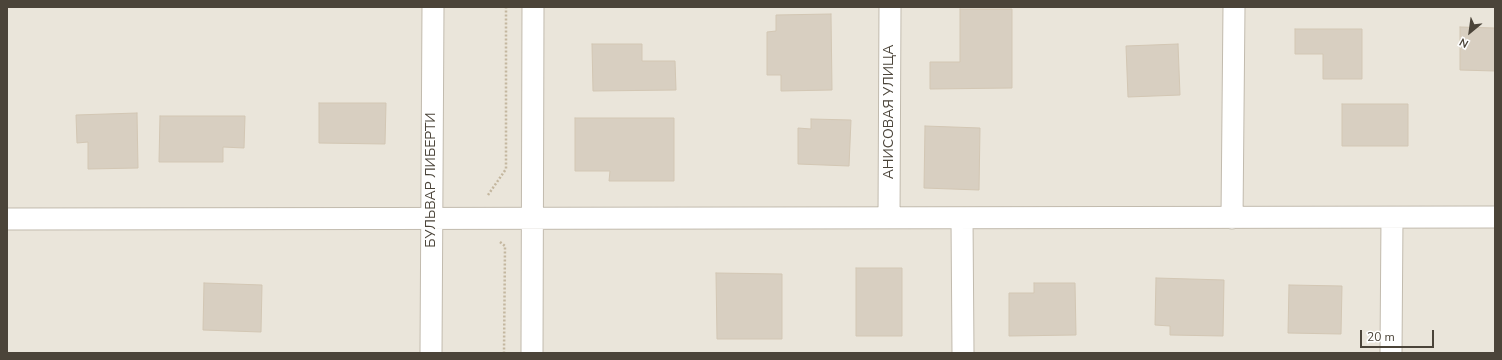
<!DOCTYPE html>
<html>
<head>
<meta charset="utf-8">
<style>
  body { margin:0 }
  #map { position:relative; width:1502px; height:360px; overflow:hidden; background:#f6f3ec; font-family:"Nunito Sans",sans-serif }
  canvas { display:block }
  .frame { position:absolute; inset:0; border:8px solid #4b4439; pointer-events:none }
  .north { position:absolute; left:1450px; top:12px; width:40px; height:40px; -webkit-text-stroke:3px #fff; paint-order:stroke; rotate:209deg; font-size:11px; font-weight:700; line-height:16px; text-align:center; color:#4b4439 }
  .north::after { content:''; display:block; margin:auto; width:14px; height:18px; background:#4b4439; clip-path:polygon(50% 0,100% 100%,50% 72%,0 100%) }
  .scale { position:absolute; left:1360px; top:330px; width:74px; height:18px; box-sizing:border-box; border:2px solid #4b4439; border-top:0; padding-left:5px; font-size:12px; line-height:14px; white-space:nowrap; color:#4b4439; -webkit-text-stroke:3px #fff; paint-order:stroke }
</style>
</head>
<body>
<div id="map">
<canvas width="1502" height="360"></canvas>
<div class="frame"></div>
<div class="north">N</div>
<div class="scale">20 m</div>
</div>
<script>
const c = document.querySelector('canvas').getContext('2d');
c.lineJoin = 'round';
function fillPath(path, color) { c.fillStyle = color; c.fill(path, 'evenodd'); }
const shape = rows => new Path2D(rows.map(r => 'M' + r).join(''));
function strokePath(path, color, width, dash) { c.strokeStyle = color; c.lineWidth = width; c.lineCap = dash ? 'butt' : 'round'; c.setLineDash(dash || []); c.stroke(path); }
function drawText(font, color, halo, rows, align = 'center') {
  c.font = font + ' "Nunito Sans",sans-serif'; c.lineWidth = 3; c.setLineDash([]); c.textBaseline = 'middle'; c.strokeStyle = halo; c.fillStyle = color; for (const [text, x, y, turn = 0] of rows) {
    c.save(); c.translate(x, y); c.rotate((+turn || 0) * Math.PI / 180); c.textAlign = isNaN(turn) ? turn : align; if (halo) c.strokeText(text, 0, 0); c.fillText(text, 0, 0); c.restore();
  }
}
fillPath(shape([
  [7,7,1495,7,1495,353,7,353]
]), '#eae5da');
const building = shape([
  [960,9,1012,9,1012,88,930,89,930,62,960,62,960,9],
  [831,14,832,90,781,91,781,75,767,75,767,32,776,31,776,15,831,14],
  [1460,27,1495,28,1495,71,1460,70,1460,27],
  [1295,29,1362,29,1362,79,1323,79,1323,54,1295,54,1295,29],
  [592,44,642,44,642,61,675,61,676,90,593,91,592,44],
  [1178,44,1180,95,1128,97,1126,46,1178,44],
  [319,103,386,103,385,144,319,143,319,103],
  [1342,104,1408,104,1408,146,1342,146,1342,104],
  [137,113,138,168,88,169,88,142,77,143,76,115,137,113],
  [160,116,245,116,244,148,223,147,223,162,159,162,160,116],
  [575,118,674,118,674,181,609,181,610,171,575,171,575,118],
  [811,119,851,120,849,166,798,164,798,128,811,129,811,119],
  [925,126,980,128,979,190,924,188,925,126],
  [856,268,902,268,902,336,856,336,856,268],
  [716,273,782,274,782,339,717,339,716,273],
  [1156,278,1224,280,1223,336,1170,335,1170,326,1155,325,1156,278],
  [204,283,262,285,261,332,203,330,204,283],
  [1034,283,1075,283,1076,335,1009,336,1009,293,1034,293,1034,283],
  [1289,285,1342,286,1341,334,1288,333,1289,285]
]);
fillPath(building, '#d8cfc1');
strokePath(building, '#d3c7b4', 1);
const street = shape([
  [889,218,890,7],
  [962,218,963,353],
  [1232,218,1234,7],
  [7,219,1495,217],
  [431,353,433,7],
  [532,353,533,7],
  [1391,353,1392,218]
]);
strokePath(street, '#c2bbae', 23);
strokePath(shape([
  [488,195,506,169,506,7],
  [500,242,505,246,504,353]
]), '#c4b79f', 2.5, [2, 2]);
strokePath(street, '#fff', 21);
drawText('14px', '#4b4439', '#fff', [
  ["АНИСОВАЯ УЛИЦА",890,112,-90],
  ["БУЛЬВАР ЛИБЕРТИ",432,180,-90]
]);
</script>
</body>
</html>
